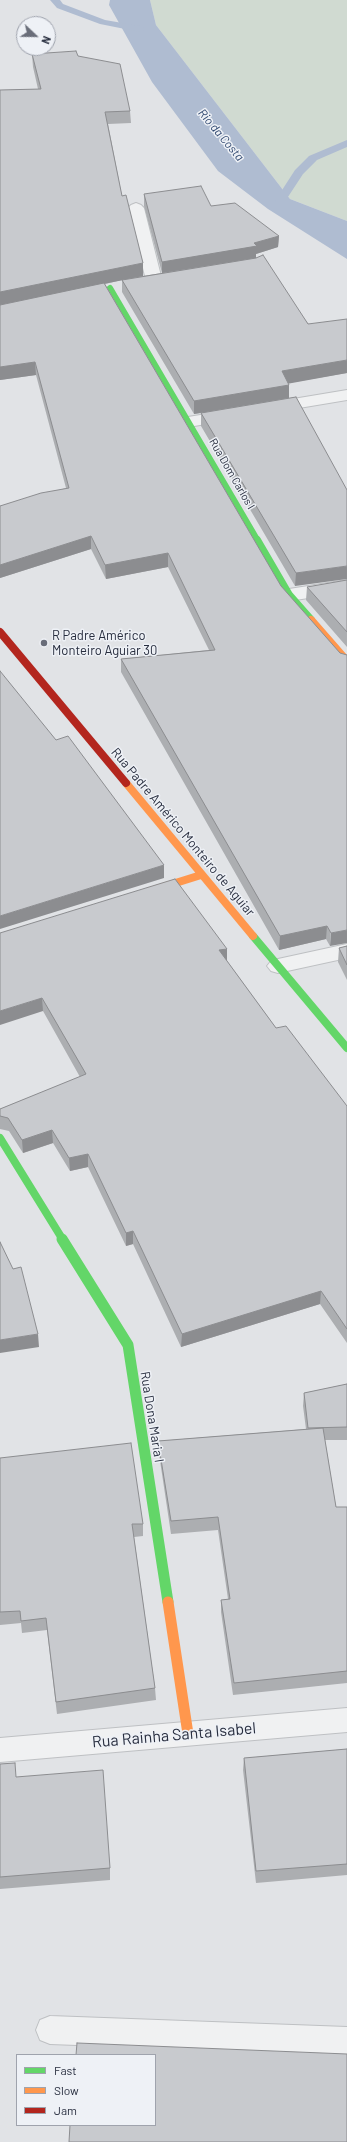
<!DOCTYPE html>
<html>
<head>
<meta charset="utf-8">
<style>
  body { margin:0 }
  #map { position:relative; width:347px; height:2142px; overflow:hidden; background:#e1e3e6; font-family:Barlow,sans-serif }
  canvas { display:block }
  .legend { position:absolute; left:16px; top:2054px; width:140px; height:72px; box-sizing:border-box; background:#eef1f6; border:1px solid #9fa3ad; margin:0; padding:5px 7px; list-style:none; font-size:12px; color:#282e3f }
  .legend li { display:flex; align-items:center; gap:8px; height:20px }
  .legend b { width:20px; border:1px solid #9fa3ad }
  .north { position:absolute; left:16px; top:16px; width:40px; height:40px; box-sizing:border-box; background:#eef1f6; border:1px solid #9fa3ad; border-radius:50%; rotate:112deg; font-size:11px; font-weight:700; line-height:16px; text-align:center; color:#282e3f }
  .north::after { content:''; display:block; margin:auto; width:14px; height:18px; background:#696d79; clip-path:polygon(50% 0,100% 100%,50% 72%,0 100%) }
</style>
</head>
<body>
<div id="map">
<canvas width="347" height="2142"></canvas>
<ul class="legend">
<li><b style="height:5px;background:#63d668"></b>Fast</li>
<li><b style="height:5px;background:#ff974d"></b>Slow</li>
<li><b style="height:5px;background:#b3261e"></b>Jam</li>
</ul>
<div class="north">N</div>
</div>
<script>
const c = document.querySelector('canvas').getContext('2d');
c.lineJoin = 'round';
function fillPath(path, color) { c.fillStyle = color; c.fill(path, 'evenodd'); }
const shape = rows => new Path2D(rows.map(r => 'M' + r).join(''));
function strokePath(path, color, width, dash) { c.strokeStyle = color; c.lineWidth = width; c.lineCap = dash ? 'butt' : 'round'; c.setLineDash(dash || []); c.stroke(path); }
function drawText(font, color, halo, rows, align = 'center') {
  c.font = font + ' Barlow,sans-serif'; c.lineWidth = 3; c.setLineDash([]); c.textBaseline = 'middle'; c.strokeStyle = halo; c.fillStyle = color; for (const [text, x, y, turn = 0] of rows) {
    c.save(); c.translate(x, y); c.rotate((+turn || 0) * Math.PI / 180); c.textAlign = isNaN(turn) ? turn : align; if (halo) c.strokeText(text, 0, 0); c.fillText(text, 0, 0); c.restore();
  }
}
fillPath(shape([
  [150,0,347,0,347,221,290,199,156,25]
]), '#d0dad1');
fillPath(shape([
  [110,0,150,0,156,25,290,199,347,221,347,259,268,209,218,171,152,82,109,5]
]), '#afbcd1');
fillPath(shape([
  [50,0,60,0,63,4,105,20,140,26,145,29,140,32,100,24,57,8,50,0],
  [347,140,347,147,317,160,303,174,284,203,276,203,275,201,295,170,309,156,347,140]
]), '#afbcd1');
const lane = shape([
  [50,2016,347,2027,347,2055,50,2044,40,2040,36,2030,40,2020,50,2016]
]);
const street = shape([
  [136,203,141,205,144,208,162,280,160,283,148,283,146,280,128,208,131,205,136,203],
  [347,390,347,400,269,413,263,412,260,408,263,404,347,390],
  [231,410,237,411,240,415,237,419,188,427,182,426,179,422,182,418,188,417,231,410],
  [347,580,347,592,289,601,282,599,280,595,282,591,289,589,347,580],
  [347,944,347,958,278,973,271,971,267,966,271,961,278,959,347,944],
  [347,1708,347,1732,0,1762,0,1738,347,1708]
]);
strokePath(lane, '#bec0c3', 2);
strokePath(street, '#bec0c3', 2);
fillPath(lane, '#f0f1f2');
fillPath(street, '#f0f1f2');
strokePath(shape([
  [110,288,258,541]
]), '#63d668', 6);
strokePath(shape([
  [257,540,289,595,311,620],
  [253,936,347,1048],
  [0,1138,63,1240]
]), '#63d668', 8);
strokePath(shape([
  [62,1239,128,1345,168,1602]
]), '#63d668', 11);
strokePath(shape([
  [311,620,347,661],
  [126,783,253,936],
  [150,891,201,875]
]), '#ff974d', 8);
strokePath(shape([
  [168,1602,188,1734]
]), '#ff974d', 11);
strokePath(shape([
  [0,632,126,783]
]), '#b3261e', 8);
fillPath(shape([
  [32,54,78,56,130,111,131,123,108,124,122,196,143,263,143,276,162,273,144,206,144,194,211,206,279,236,278,247,256,254,256,257,347,373,288,383,289,385,289,398,347,490,295,586,201,426,201,413,194,414,122,292,122,280,105,284,281,586,340,653,347,655,330,946,326,939,279,950,121,672,121,659,209,650,168,567,106,579,91,549,0,578,0,506,66,488,36,375,0,380,0,90,38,89,33,67],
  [347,580,347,647,306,600,307,587],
  [0,933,227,949,227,961,276,1028,347,1106,347,1343,320,1304,181,1347,133,1244,126,1246,88,1167,70,1171,53,1143,23,1153,9,1131,0,1129,0,1109,80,1077,43,1011],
  [347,946,347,980,338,962,339,948],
  [347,1384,347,1440,325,1440,336,1507,347,1507,347,1683,233,1695,221,1612,221,1600,228,1599,218,1530,171,1534,159,1454,158,1441,306,1429,303,1406,304,1393],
  [0,1458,143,1524,143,1536,134,1537,155,1688,156,1700,57,1714,47,1630,22,1633,21,1623,0,1625],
  [347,1749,347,1875,256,1883,243,1770,244,1758],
  [0,1764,16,1777,110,1868,110,1880,0,1889]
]), '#acaeb1');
fillPath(shape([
  [279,236,278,247,256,254,256,258,162,273,162,262,254,243],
  [143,263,143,276,0,305,0,292],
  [347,360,347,373,281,385,282,371],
  [35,362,36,375,0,380,0,367],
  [289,385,289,398,194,414,194,401],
  [91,536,91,549,0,578,0,565],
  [168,553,168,567,106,579,105,565],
  [347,566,347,579,295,586,296,573],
  [164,865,164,878,0,929,0,916],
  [327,926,326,939,279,950,280,936],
  [347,930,347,943,330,946,331,933],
  [227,949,227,962,219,950],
  [42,998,43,1011,0,1025,0,1011],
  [52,1130,53,1143,23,1153,22,1140],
  [88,1154,88,1167,70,1171,69,1158],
  [133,1231,133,1244,126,1246,126,1233],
  [321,1291,320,1304,181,1347,182,1334],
  [38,1334,39,1347,0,1353,0,1340]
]), '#8c8d90');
const building = shape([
  [76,51,78,56,120,64,130,111,105,112,122,196,126,195,143,263,0,292,0,90,41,89,32,54,76,51],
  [201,186,211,206,235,203,279,236,254,243,257,246,162,262,144,194,201,186],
  [263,255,308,324,347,319,347,360,282,371,289,385,194,401,122,280,256,258,263,255],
  [104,283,281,586,340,653,347,655,347,930,331,933,327,926,280,936,121,659,215,650,168,553,105,565,91,536,0,565,0,506,41,493,69,488,35,362,0,367,0,305,104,283],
  [296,397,347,490,347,566,296,573,201,413,296,397],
  [347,580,347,632,307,587,347,580],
  [0,671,56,740,68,736,164,865,0,916,0,671],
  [175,879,227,949,219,950,276,1028,286,1026,347,1106,347,1329,321,1291,182,1334,133,1231,126,1233,88,1154,69,1158,52,1130,22,1140,8,1118,0,1116,0,1109,86,1074,42,998,0,1011,0,933,175,879],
  [347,946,347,965,339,948,347,946],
  [0,1242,13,1269,21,1267,38,1334,0,1340,0,1242],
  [347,1384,347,1427,308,1428,304,1393,347,1384],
  [323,1428,336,1507,347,1507,347,1671,234,1683,221,1600,230,1599,218,1517,171,1521,158,1441,323,1428],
  [131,1443,143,1524,132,1524,155,1688,56,1702,46,1618,21,1621,20,1611,0,1612,0,1458,131,1443],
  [347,1749,347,1864,256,1871,244,1758,347,1749],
  [15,1763,16,1777,103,1770,110,1868,0,1877,0,1764,15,1763],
  [77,2043,347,2054,347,2142,69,2142,70,2125,155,2125,155,2055,76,2055,77,2043]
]);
fillPath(building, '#c8cace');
strokePath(building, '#8c8d90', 1);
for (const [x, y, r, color] of [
  [44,643,4,"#696d79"]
]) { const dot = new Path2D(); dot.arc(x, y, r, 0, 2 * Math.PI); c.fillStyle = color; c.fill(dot); strokePath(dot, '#eef1f6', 1.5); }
drawText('11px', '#282e3f', '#eef1f6', [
  ["Rua Dom Carlos I",232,474,60]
]);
drawText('italic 12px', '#324a72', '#eef1f6', [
  ["Rio da Costa",221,135,50]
]);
drawText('13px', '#282e3f', '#eef1f6', [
  ["R Padre Américo",52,636],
  ["Monteiro Aguiar 30",52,651]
], 'left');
drawText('13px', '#282e3f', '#eef1f6', [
  ["Rua Padre Américo Monteiro de Aguiar",183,832,50],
  ["Rua Dona Maria I",152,1417,81]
]);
drawText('16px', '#282e3f', '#eef1f6', [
  ["Rua Rainha Santa Isabel",174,1735,-5]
]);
</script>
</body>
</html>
